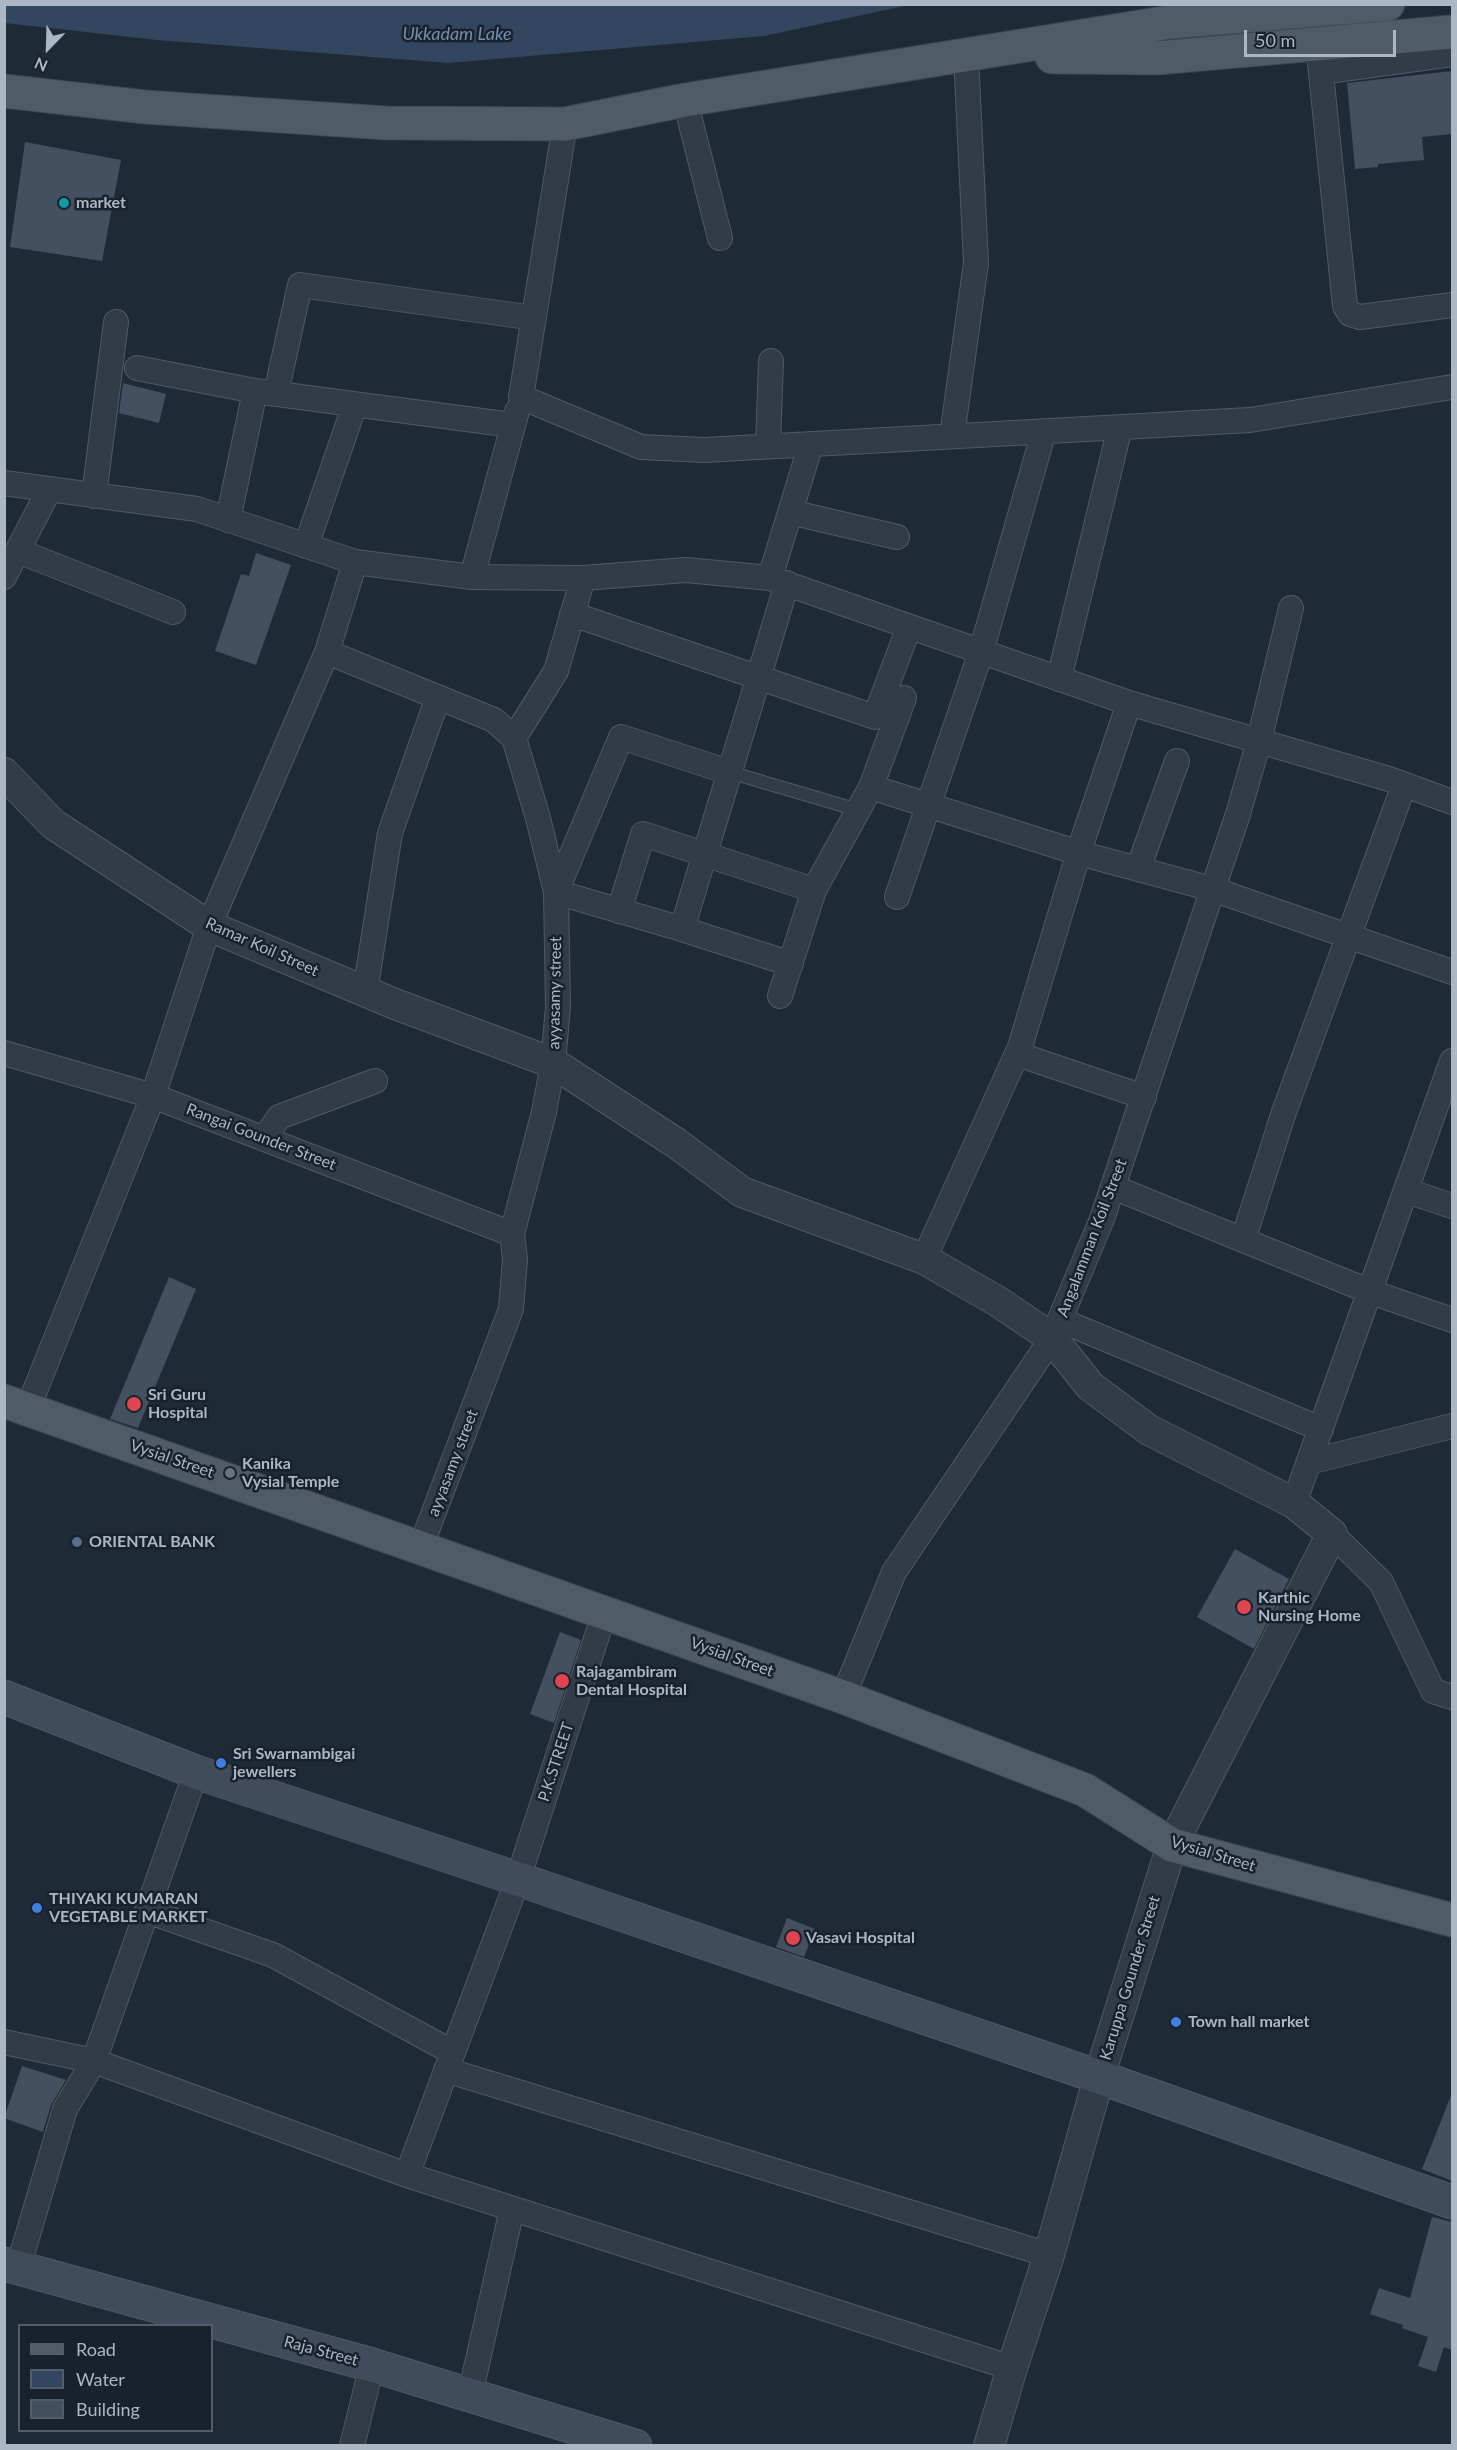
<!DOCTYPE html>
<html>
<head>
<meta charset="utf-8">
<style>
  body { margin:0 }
  #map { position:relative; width:1457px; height:2450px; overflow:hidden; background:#1f2a37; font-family:Lato,sans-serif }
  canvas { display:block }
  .frame { position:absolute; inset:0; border:6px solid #acb7c5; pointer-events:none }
  .legend { position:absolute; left:18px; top:2324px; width:195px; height:108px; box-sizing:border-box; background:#18212c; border:2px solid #535d69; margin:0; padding:8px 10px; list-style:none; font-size:18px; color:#acb7c5 }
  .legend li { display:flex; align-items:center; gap:12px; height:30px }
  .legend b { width:30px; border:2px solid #535d69 }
  .north { position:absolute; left:18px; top:18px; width:60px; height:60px; -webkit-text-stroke:4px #18212c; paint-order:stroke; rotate:203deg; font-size:16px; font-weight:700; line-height:24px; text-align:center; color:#acb7c5 }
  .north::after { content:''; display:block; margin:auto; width:21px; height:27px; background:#acb7c5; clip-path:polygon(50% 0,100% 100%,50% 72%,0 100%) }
  .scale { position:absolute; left:1244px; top:30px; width:152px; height:27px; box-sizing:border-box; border:3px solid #acb7c5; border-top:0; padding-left:8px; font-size:18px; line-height:21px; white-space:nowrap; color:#acb7c5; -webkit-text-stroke:4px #18212c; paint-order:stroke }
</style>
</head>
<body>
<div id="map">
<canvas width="1457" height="2450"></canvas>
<div class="frame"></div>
<ul class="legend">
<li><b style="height:8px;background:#505b68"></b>Road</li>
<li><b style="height:16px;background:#32475f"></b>Water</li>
<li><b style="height:16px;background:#42505f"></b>Building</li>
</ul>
<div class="north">N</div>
<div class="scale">50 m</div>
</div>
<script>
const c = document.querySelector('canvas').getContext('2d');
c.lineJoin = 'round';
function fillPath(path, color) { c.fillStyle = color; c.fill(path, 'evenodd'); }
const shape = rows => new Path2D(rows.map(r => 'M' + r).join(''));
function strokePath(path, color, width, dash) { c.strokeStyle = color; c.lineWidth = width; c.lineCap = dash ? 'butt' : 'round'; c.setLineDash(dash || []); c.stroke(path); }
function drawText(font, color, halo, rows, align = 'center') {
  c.font = font + ' Lato,sans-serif'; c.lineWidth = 5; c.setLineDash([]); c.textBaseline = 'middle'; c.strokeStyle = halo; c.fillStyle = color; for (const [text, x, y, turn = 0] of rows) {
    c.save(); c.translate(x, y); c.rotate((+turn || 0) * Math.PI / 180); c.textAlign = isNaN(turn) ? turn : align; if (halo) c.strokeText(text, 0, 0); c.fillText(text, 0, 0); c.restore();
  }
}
fillPath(shape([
  [5,4,909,4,909,5,764,36,448,63,157,40,5,23]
]), '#32475f');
fillPath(shape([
  [1452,71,1452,134,1422,137,1424,160,1378,164,1378,167,1355,169,1347,83],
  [25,142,121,160,102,261,10,247],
  [123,383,166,394,159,423,119,413],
  [256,553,291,565,256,665,215,651,241,574,249,576],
  [169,1277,196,1289,138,1428,110,1419],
  [1235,1549,1289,1579,1254,1649,1197,1617],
  [560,1632,581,1640,554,1723,530,1714],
  [787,1918,815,1929,804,1957,776,1947],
  [22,2066,66,2080,51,2105,43,2132,4,2118],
  [1452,2093,1452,2181,1422,2169],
  [1432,2217,1452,2222,1452,2350,1444,2347,1436,2372,1418,2366,1428,2337,1402,2328,1403,2325,1370,2314,1379,2288,1410,2298]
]), '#42505f');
const service = shape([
  [729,772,858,810]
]);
const minor = shape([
  [1318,44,1345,306,1350,314,1360,317,1452,305],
  [1321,72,1452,54],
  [685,100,720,238],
  [565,124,521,397,641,447,704,450,1250,420,1452,387],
  [137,368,255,391],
  [276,393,300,285,534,318],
  [952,436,976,263,966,55],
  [768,446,771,361],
  [4,483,197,509,355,562,327,652,209,926,153,1096,28,1408],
  [94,496,116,322],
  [790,512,897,537],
  [228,520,255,391,512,425],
  [306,546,355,404],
  [18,551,173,612],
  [355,562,472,577,583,578,686,570,770,578,1129,703,1389,779,1452,802],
  [4,577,49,490],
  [472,577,517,411],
  [770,578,811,444],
  [572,614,875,717,909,627],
  [327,652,494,720,514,738,538,818,556,892,558,1007,553,1063,544,1112,512,1234,515,1259,511,1309,421,1546],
  [1059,679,1120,427],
  [514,738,556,671,583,578],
  [729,772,621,737,556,892,682,929,759,676,787,583],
  [871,787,1079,853,1212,889,1452,972],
  [1138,869,1177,761],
  [897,897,981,652,1044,431],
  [619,911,643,834,814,890],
  [682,929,791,964],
  [365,992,390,833,438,697],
  [780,996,814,890,871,787,904,698],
  [4,1053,153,1096,512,1234],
  [1017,1054,1144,1097],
  [264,1139,279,1117,375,1081],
  [1113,1187,1371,1292,1452,1320],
  [1407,1191,1452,1206],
  [1243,1240,1284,1112,1404,785],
  [924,1259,1020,1047,1082,842,1129,703],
  [1060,1320,1321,1429],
  [1309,1462,1452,1426],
  [1294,1503,1452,1061],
  [1332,1534,1381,1582,1433,1691,1452,1697],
  [843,1697,894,1572,1052,1338,1102,1219,1238,814,1259,741,1291,608],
  [147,1911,273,1955,452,2052],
  [4,2042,94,2061,407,2175,1012,2368],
  [446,2070,1049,2255],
  [407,2175,518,1879,605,1611],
  [18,2268,65,2109,94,2061,196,1772],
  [470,2395,512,2209],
  [352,2446,372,2365]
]);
const tertiary = shape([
  [4,773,53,824,209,926,395,1004,553,1063,676,1143,742,1192,924,1259,997,1301,1052,1338,1090,1386,1149,1430,1294,1503,1332,1534,1172,1845,1099,2077,1049,2255,1012,2368,989,2446]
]);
const secondary = shape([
  [4,1697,196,1772,518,1879,1099,2077,1452,2202],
  [4,2264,372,2365,635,2446]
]);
const primary = shape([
  [1052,57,1157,58,1452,32],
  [4,91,145,107,386,123,565,124,685,100,1170,22,1388,4],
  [4,1401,843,1697,1085,1790,1172,1845,1452,1920]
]);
strokePath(service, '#505a66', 14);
strokePath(minor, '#505a66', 26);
strokePath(tertiary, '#505a66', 32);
strokePath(secondary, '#505a66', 35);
strokePath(primary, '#3c4551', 35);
strokePath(service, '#323c47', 12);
strokePath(minor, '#323c47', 24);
strokePath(tertiary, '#323c47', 30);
strokePath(secondary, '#404b5b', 33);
strokePath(primary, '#505b68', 33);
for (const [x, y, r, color] of [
  [64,203,6,"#0f9aa8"],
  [134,1404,8,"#e0444e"],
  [230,1473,6,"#6b7280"],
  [77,1542,6,"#5c6f8a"],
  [1244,1607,8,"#e0444e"],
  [562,1681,8,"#e0444e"],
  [221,1763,6,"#3f7fe0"],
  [37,1908,6,"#3f7fe0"],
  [793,1938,8,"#e0444e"],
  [1176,2022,6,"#3f7fe0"]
]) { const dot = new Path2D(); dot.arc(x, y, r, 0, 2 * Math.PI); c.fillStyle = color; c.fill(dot); strokePath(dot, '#18212c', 2); }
drawText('bold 16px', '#acb7c5', '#18212c', [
  ["market",76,203],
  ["Sri Guru",148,1395],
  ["Hospital",148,1413],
  ["Kanika",242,1464],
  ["Vysial Temple",242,1482],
  ["ORIENTAL BANK",89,1542],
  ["Karthic",1258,1598],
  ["Nursing Home",1258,1616],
  ["Rajagambiram",576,1672],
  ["Dental Hospital",576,1690],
  ["Sri Swarnambigai",233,1754],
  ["jewellers",233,1772],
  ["THIYAKI KUMARAN",49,1899],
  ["VEGETABLE MARKET",49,1917],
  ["Vasavi Hospital",806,1938],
  ["Town hall market",1188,2022]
], 'left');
drawText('16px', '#acb7c5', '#18212c', [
  ["Ramar Koil Street",262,947,24],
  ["ayyasamy street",555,993,-89],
  ["Rangai Gounder Street",261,1137,21],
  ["Angalamman Koil Street",1092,1238,-69],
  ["Vysial Street",172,1459,19],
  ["ayyasamy street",453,1463,-69],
  ["Vysial Street",732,1657,20],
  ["P.K.STREET",556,1762,-72],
  ["Vysial Street",1213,1854,17],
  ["Karuppa Gounder Street",1130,1978,-73],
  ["Raja Street",321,2351,15]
]);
drawText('italic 18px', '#748fae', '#18212c', [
  ["Ukkadam Lake",457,34]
]);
</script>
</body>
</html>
